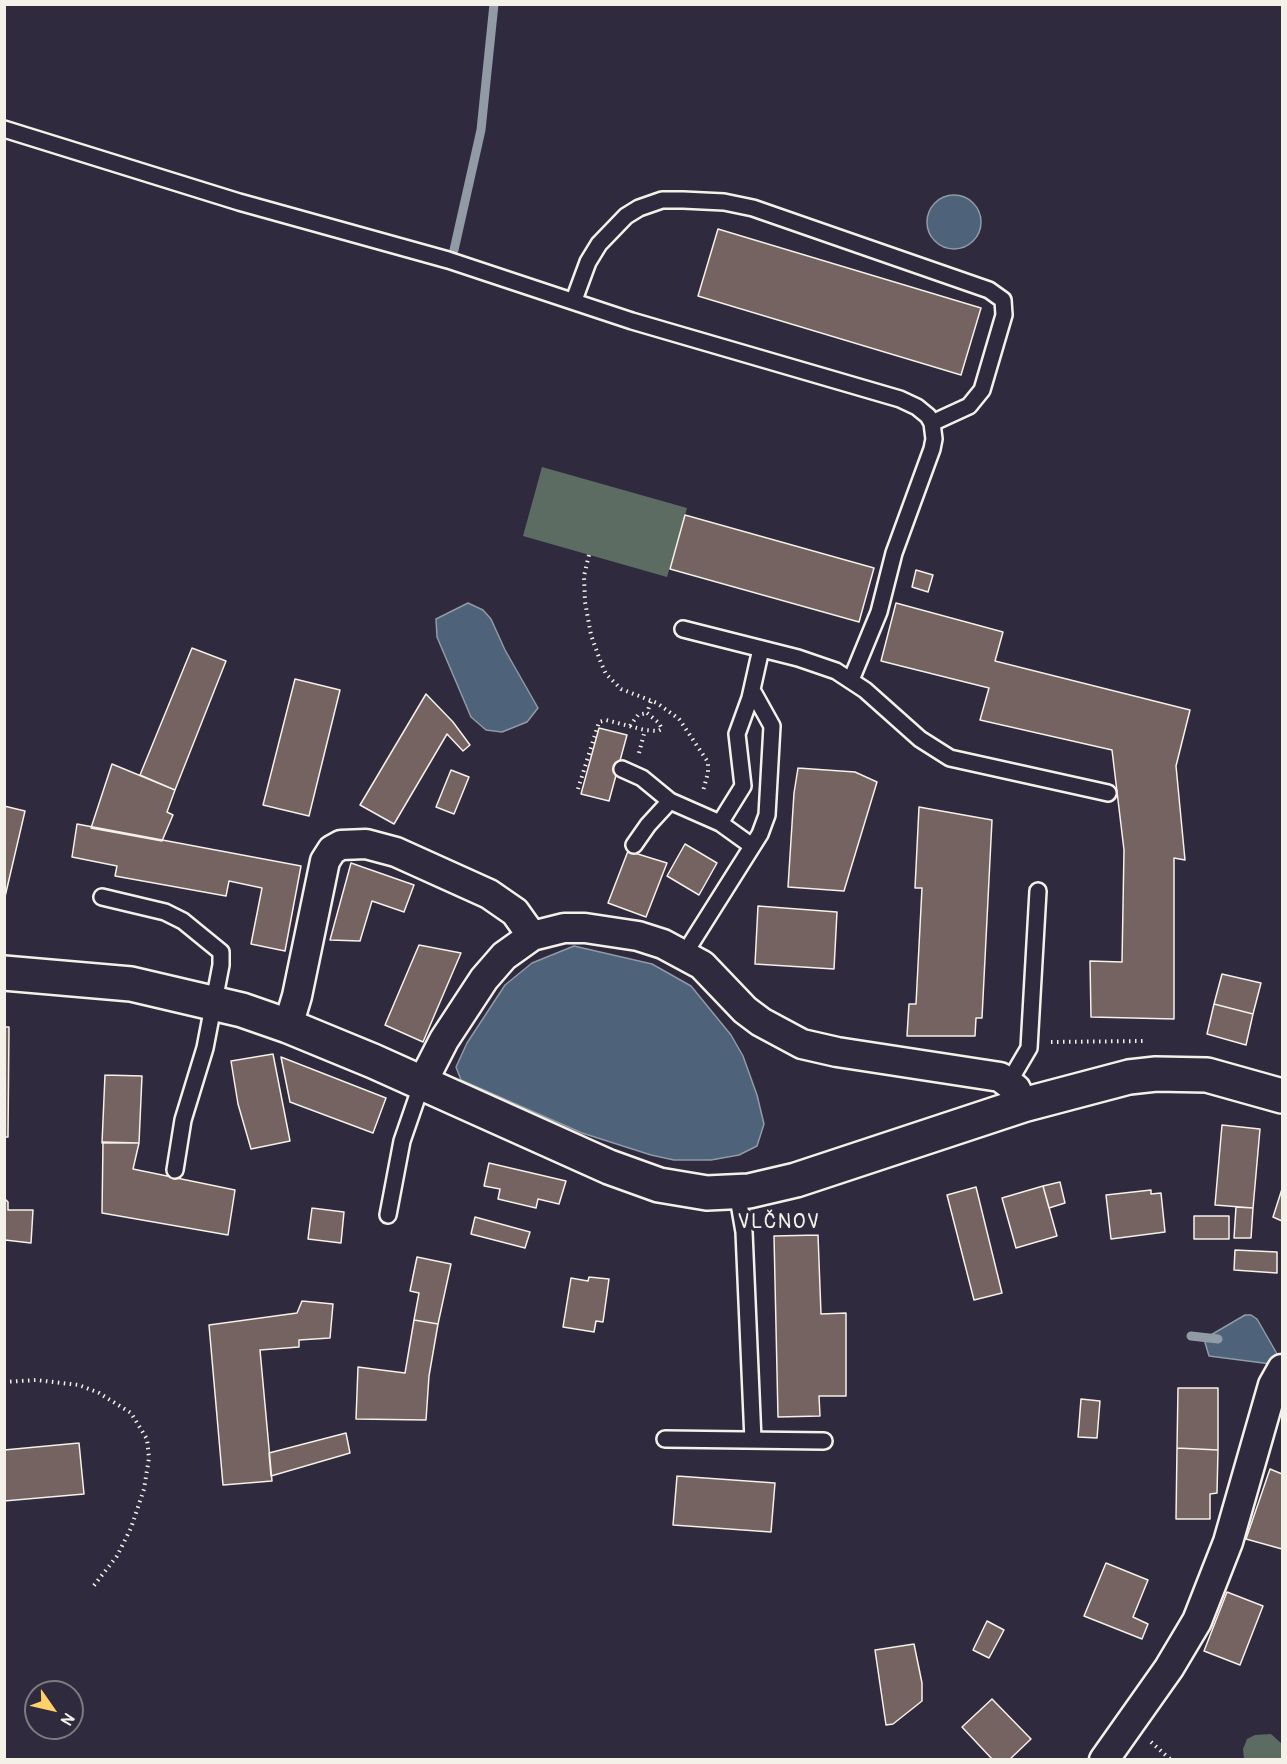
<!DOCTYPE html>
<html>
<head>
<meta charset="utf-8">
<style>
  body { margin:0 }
  #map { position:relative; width:1287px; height:1764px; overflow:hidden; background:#2f2a3d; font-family:Pangolin,sans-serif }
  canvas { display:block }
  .frame { position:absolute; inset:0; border:6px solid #f4f1e8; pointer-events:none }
  .north { position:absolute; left:24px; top:1680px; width:60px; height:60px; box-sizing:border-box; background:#2f2a3d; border:2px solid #7e7a81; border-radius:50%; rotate:124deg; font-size:16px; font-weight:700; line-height:24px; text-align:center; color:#f4f1e8 }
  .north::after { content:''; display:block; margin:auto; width:21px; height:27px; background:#ffd166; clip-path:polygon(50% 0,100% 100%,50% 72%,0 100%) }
</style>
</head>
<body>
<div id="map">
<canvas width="1287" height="1764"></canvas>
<div class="frame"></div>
<div class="north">N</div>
</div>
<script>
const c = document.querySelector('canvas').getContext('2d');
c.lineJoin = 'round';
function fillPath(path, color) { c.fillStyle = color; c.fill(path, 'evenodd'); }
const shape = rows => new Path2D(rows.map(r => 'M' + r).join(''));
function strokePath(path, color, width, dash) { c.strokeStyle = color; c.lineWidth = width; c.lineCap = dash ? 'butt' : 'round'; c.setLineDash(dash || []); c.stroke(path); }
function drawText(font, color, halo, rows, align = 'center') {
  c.font = font + ' Pangolin,sans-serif'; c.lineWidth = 6; c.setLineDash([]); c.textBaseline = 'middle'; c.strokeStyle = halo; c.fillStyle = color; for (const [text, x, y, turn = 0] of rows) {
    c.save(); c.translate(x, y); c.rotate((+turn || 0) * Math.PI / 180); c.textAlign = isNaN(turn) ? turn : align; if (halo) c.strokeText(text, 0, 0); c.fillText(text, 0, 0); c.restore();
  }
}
fillPath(shape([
  [542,467,687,508,667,577,523,536],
  [1271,1734,1282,1744,1282,1759,1244,1759,1243,1749,1247,1739,1255,1735]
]), '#5c6c63');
const water = shape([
  '927 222a27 27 0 1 1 54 0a27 27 0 1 1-54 0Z',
  [468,603,483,610,491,619,505,650,538,708,527,722,502,732,486,730,471,717,437,637,436,619,468,603],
  [574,946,652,964,691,986,731,1035,743,1056,757,1095,764,1124,757,1146,739,1155,711,1160,674,1160,651,1155,582,1133,461,1080,456,1067,467,1043,505,985,532,963,574,946],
  [1245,1315,1251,1315,1257,1319,1280,1359,1271,1364,1209,1356,1204,1339,1245,1315]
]);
fillPath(water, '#4e627a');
strokePath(water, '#909ba6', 1.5);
strokePath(shape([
  [454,250,481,130,494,4],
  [1191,1336,1218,1339]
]), '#909ba6', 9);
const building = shape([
  [718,229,981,308,961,375,698,296,718,229],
  [685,515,874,568,859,622,670,569,685,515],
  [916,570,933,575,928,592,912,587,916,570],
  [896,603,1003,632,995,661,1190,710,1176,766,1185,860,1174,858,1174,1019,1091,1017,1090,961,1122,962,1124,850,1112,750,980,720,989,688,881,661,896,603],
  [192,648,226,661,175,790,140,775,192,648],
  [295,679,340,690,309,816,263,805,295,679],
  [426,694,453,722,470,745,463,751,447,734,394,824,360,805,426,694],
  [599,728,627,735,609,801,581,794,599,728],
  [112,764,175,790,167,812,173,815,162,841,91,828,112,764],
  [798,768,855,772,877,782,844,891,788,887,794,793,798,768],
  [451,770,469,777,454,814,436,807,451,770],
  [4,806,25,811,4,901,4,806],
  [919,807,992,820,982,1018,976,1018,975,1036,907,1036,909,1004,916,1004,922,888,915,888,919,807],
  [77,824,301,866,285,951,251,944,262,888,229,881,226,896,115,876,117,866,72,857,77,824],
  [685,844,717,863,699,895,667,876,685,844],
  [628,851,667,863,646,917,608,903,628,851],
  [351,863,414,885,404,912,372,901,360,941,330,940,351,863],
  [758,906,837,912,834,969,755,964,758,906],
  [419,945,461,953,423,1042,385,1025,419,945],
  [1222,974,1261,983,1253,1014,1214,1004,1222,974],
  [1214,1004,1253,1014,1246,1045,1207,1034,1214,1004],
  [4,1027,9,1027,8,1137,4,1137,4,1027],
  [273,1054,290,1141,251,1149,238,1104,231,1061,273,1054],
  [281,1057,386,1098,373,1133,290,1102,281,1057],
  [105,1075,142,1076,139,1143,102,1143,105,1075],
  [1222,1125,1260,1129,1253,1208,1215,1205,1222,1125],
  [103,1142,139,1143,133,1169,235,1190,228,1235,102,1213,103,1142],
  [489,1163,566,1181,559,1204,538,1199,536,1208,498,1199,500,1189,484,1186,489,1163],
  [1060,1182,1065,1203,1049,1208,1043,1186,1060,1182],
  [1043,1186,1057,1236,1016,1248,1002,1198,1043,1186],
  [976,1187,1002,1293,974,1300,947,1195,976,1187],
  [1282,1189,1282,1221,1273,1217,1282,1189],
  [1151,1190,1151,1194,1161,1193,1165,1232,1111,1239,1106,1195,1151,1190],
  [4,1198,8,1202,8,1210,33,1210,31,1243,5,1240,4,1244,4,1198],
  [1236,1207,1253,1208,1251,1238,1234,1238,1236,1207],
  [312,1208,344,1212,341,1243,308,1239,312,1208],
  [1194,1216,1229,1216,1229,1239,1194,1239,1194,1216],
  [475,1217,530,1232,525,1248,471,1234,475,1217],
  [818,1235,821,1314,846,1313,846,1396,819,1396,820,1416,778,1417,774,1236,818,1235],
  [1235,1250,1277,1252,1277,1273,1234,1270,1235,1250],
  [417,1257,451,1264,438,1324,414,1320,419,1293,410,1291,417,1257],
  [589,1277,609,1279,603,1322,596,1321,594,1332,563,1327,571,1278,588,1281,589,1277],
  [302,1301,333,1304,330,1338,299,1340,299,1347,260,1350,272,1481,223,1485,209,1325,297,1313,302,1301],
  [414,1320,438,1324,429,1376,426,1420,356,1419,358,1367,405,1373,414,1320],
  [1178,1388,1218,1388,1218,1450,1177,1448,1178,1388],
  [1081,1399,1100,1401,1097,1438,1078,1437,1081,1399],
  [346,1433,350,1453,271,1476,269,1453,346,1433],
  [79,1443,84,1494,4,1501,4,1450,79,1443],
  [1177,1448,1218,1450,1217,1493,1210,1494,1210,1519,1176,1519,1177,1448],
  [1270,1469,1282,1474,1282,1549,1246,1539,1270,1469],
  [677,1476,775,1483,771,1532,673,1525,677,1476],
  [1106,1563,1148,1580,1133,1617,1148,1624,1142,1639,1084,1616,1106,1563],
  [1227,1592,1263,1606,1240,1665,1204,1651,1227,1592],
  [987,1621,1004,1630,989,1658,973,1650,987,1621],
  [914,1644,922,1683,922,1701,893,1724,886,1725,875,1650,914,1644],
  [992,1699,1031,1739,1009,1760,993,1760,962,1727,992,1699]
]);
fillPath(building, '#746361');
strokePath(building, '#f4f1e8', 1.5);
const service = shape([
  [4,129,239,202,448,260,632,321,900,399,917,407,928,416,932,423,934,439,932,449,894,553,879,612,851,680],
  [574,300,588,262,599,244,626,216,639,208,662,200,683,200,724,202,753,208,989,290,1003,300,1004,315,982,390,969,406,932,423],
  [683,629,798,658,836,671,865,690,920,739,950,758,1108,793],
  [622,769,642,778,670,801,720,823,752,846],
  [720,823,743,786,737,734,750,698,761,649],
  [634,845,648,825,670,801],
  [102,897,165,912,183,921,221,952,221,965,205,1048,183,1120,175,1170],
  [685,953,760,834,767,815,772,726,752,690],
  [1009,1082,1029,1048,1038,891],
  [737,1192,744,1232,753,1440],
  [388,1215,402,1141,422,1083],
  [665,1439,824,1441]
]);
const minor = shape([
  [288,1026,297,996,325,861,332,850,341,845,366,844,396,852,489,894,515,912,532,936,564,928,585,928,638,936,663,944,702,965,745,1010,761,1022,802,1044,837,1052,1000,1077,1016,1089,1023,1105],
  [422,1083,444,1040,484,979,504,956,532,936],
  [1104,1760,1169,1668,1197,1621,1228,1542,1273,1385,1282,1369]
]);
const tertiary = shape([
  [4,973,131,984,242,1010,288,1026,373,1061,609,1167,659,1185,707,1193,749,1191,796,1180,1023,1105,1129,1077,1156,1074,1207,1075,1282,1096]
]);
strokePath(service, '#f4f1e8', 20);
strokePath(minor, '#f4f1e8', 33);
strokePath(tertiary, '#f4f1e8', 38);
strokePath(shape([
  [589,555,584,576,585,602,591,635,601,663,606,674,621,689,657,703,679,719,708,762,708,773,703,791],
  [630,726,638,715,647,713],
  [639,753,645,730],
  [578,789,599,722,606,720,645,730,658,731,662,729,659,723,647,713,651,701],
  [1051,1042,1145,1041],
  [4,1382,36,1380,79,1385,99,1393,131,1413,147,1439,149,1458,144,1489,131,1528,117,1556,92,1588],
  [1151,1742,1171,1760]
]), '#f4f1e8', 4, [1.5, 4.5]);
strokePath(service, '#2f2a3d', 15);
strokePath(minor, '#2f2a3d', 28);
strokePath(tertiary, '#2f2a3d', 33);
c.letterSpacing = '1.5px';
drawText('20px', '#f4f1e8', '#2f2a3d', [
  ["VLČNOV",779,1223]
]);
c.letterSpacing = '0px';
</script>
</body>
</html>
